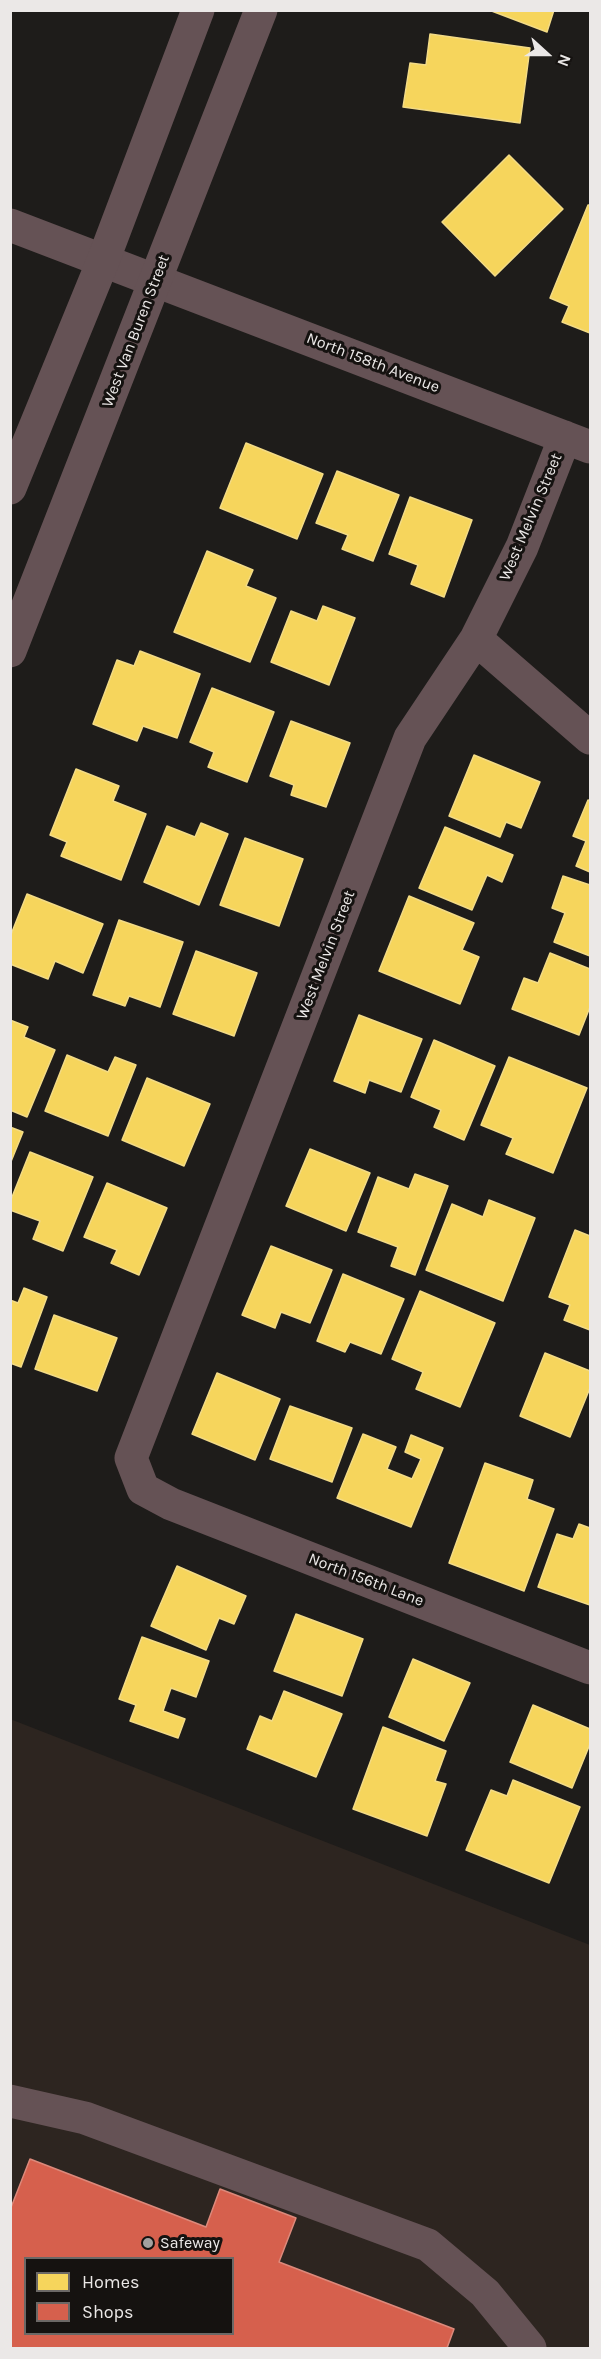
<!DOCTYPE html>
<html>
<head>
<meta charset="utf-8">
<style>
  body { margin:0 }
  #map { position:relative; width:601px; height:2359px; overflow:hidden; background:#1e1c1a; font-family:Karla,sans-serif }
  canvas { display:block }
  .frame { position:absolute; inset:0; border:12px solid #ebe8e7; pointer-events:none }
  .legend { position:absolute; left:24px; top:2257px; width:210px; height:78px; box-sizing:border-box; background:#151210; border:2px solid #6b6866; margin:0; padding:8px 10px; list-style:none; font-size:18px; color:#ebe8e7 }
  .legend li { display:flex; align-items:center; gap:12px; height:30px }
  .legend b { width:30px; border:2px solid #6b6866 }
  .north { position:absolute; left:517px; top:24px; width:60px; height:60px; -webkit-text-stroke:4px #151210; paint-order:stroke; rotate:111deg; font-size:16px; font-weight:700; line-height:24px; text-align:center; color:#ebe8e7 }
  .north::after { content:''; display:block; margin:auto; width:21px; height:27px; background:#ebe8e7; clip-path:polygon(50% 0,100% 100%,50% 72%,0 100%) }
</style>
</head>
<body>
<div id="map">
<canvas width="601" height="2359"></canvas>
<div class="frame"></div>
<ul class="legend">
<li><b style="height:16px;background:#f6d55c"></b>Homes</li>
<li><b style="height:16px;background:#d6604d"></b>Shops</li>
</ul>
<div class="north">N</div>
</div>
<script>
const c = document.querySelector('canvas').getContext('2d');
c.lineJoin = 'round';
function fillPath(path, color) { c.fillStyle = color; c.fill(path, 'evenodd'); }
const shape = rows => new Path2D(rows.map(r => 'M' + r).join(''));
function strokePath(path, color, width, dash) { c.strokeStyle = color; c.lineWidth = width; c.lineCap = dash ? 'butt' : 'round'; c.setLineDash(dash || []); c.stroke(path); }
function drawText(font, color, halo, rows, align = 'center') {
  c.font = font + ' Karla,sans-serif'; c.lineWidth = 6; c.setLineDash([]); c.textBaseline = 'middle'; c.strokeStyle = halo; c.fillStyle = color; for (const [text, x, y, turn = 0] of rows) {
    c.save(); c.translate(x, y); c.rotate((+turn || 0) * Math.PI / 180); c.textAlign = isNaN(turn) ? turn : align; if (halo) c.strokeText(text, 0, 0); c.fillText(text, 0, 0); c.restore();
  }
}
fillPath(shape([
  [10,1719,590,1945,590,2348,11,2348],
  [26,2258,232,2258,232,2334,26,2334]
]), '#2d2520');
const homes = shape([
  [489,10,554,10,547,32,489,10],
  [430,34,530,48,520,123,403,107,410,63,426,65,430,34],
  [509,155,563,209,495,276,442,222,509,155],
  [588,205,590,205,590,333,562,322,569,306,550,298,588,205],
  [246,443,323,474,297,539,220,508,246,443],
  [337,471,399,495,373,561,342,549,348,535,316,523,337,471],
  [410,497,472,520,444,597,411,584,418,565,389,554,410,497],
  [207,551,253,570,246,586,276,598,250,662,174,632,207,551],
  [323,606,355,618,329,685,271,662,291,611,317,621,323,606],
  [140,651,200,674,177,738,143,726,137,741,93,724,117,660,134,666,140,651],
  [212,688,274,712,247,782,208,767,214,752,190,742,212,688],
  [291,721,350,743,326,807,291,795,294,785,270,776,291,721],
  [474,755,540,782,521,828,506,822,500,837,449,816,474,755],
  [76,769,119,786,113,801,146,814,121,880,61,856,67,842,50,835,76,769],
  [588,800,590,801,590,872,576,866,586,841,573,836,588,800],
  [201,823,228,834,199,905,144,882,167,826,195,837,201,823],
  [445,827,513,855,502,882,487,875,472,910,419,888,445,827],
  [245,838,303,859,279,926,220,905,245,838],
  [563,876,590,885,590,956,554,942,565,913,552,908,563,876],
  [27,894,103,924,83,973,55,961,48,979,10,964,10,937,27,894],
  [409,896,474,923,462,950,479,957,460,1004,379,971,409,896],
  [119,920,183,942,160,1007,129,996,125,1006,93,995,119,920],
  [196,951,257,973,234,1036,173,1014,196,951],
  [550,953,590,969,590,1007,579,1035,512,1009,524,978,538,983,550,953],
  [359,1015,422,1039,401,1092,369,1080,365,1093,334,1081,359,1015],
  [10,1020,28,1027,24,1037,55,1050,27,1117,10,1110,10,1020],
  [434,1040,495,1066,464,1140,434,1127,441,1110,411,1097,434,1040],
  [67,1055,108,1072,115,1057,136,1065,108,1136,45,1111,67,1055],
  [509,1057,587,1088,553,1173,506,1154,513,1138,481,1125,509,1057],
  [147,1078,210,1104,184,1166,122,1140,147,1078],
  [10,1127,23,1132,10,1164,10,1127],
  [310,1149,370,1173,346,1231,286,1206,310,1149],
  [30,1152,93,1177,63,1251,33,1239,40,1221,10,1210,10,1202,30,1152],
  [415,1174,448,1186,415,1275,391,1266,398,1247,358,1232,378,1177,409,1189,415,1174],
  [107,1183,167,1208,139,1275,111,1263,117,1250,84,1237,107,1183],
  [489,1200,535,1218,503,1301,426,1270,452,1204,483,1217,489,1200],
  [575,1230,590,1236,590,1330,564,1320,570,1305,549,1297,575,1230],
  [271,1246,332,1270,310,1323,281,1312,275,1328,242,1315,271,1246],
  [343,1274,404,1299,381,1354,350,1342,345,1352,317,1341,343,1274],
  [24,1288,47,1297,21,1367,10,1363,10,1300,18,1303,24,1288],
  [420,1291,495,1323,460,1407,416,1389,423,1372,392,1359,420,1291],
  [54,1315,117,1338,97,1391,35,1369,54,1315],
  [545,1353,590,1371,590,1388,570,1437,520,1416,545,1353],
  [217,1373,280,1399,255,1460,192,1434,217,1373],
  [290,1406,352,1428,332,1482,270,1459,290,1406],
  [363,1434,396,1447,387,1469,412,1479,421,1459,405,1452,411,1435,443,1448,411,1527,337,1498,363,1434],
  [485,1463,533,1480,527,1499,554,1509,524,1591,449,1563,485,1463],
  [579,1524,590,1528,590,1605,538,1587,557,1534,573,1539,579,1524],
  [177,1566,246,1596,234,1624,219,1618,206,1650,151,1626,177,1566],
  [296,1614,363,1639,342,1696,274,1671,296,1614],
  [142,1637,209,1661,196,1697,171,1688,163,1711,185,1719,178,1738,130,1721,136,1705,119,1699,142,1637],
  [413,1659,470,1683,444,1741,389,1717,413,1659],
  [284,1691,342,1714,316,1777,247,1749,260,1716,272,1721,284,1691],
  [533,1705,590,1729,590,1744,572,1788,510,1762,533,1705],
  [383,1727,446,1751,435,1781,446,1784,427,1836,353,1809,383,1727],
  [513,1780,580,1807,549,1883,466,1850,491,1790,507,1796,513,1780]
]);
fillPath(homes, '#f6d55c');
strokePath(homes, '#f3db86', 1.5);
const shops = shape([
  [30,2159,206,2227,220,2189,296,2218,279,2262,454,2329,447,2348,10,2348,10,2210,30,2159],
  [26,2258,232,2258,232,2334,26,2334,26,2258]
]);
fillPath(shops, '#d6604d');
strokePath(shops, '#dc897b', 1.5);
strokePath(shape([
  [10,225,590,447],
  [565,437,522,547,476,639,410,738,131,1458,143,1489,171,1504,590,1668],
  [476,639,590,738],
  [10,2101,85,2118,428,2245,485,2293,530,2348]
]), '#655255', 33);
strokePath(shape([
  [10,488,103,261,198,10],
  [10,651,261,10]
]), '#655255', 33);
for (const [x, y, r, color] of [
  [148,2243,6,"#a3a19f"]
]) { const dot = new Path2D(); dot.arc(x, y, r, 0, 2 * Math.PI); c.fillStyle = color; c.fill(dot); strokePath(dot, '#151210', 2); }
drawText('16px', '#ebe8e7', '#151210', [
  ["West Van Buren Street",136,331,-69],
  ["North 158th Avenue",373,363,21],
  ["West Melvin Street",531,517,-67],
  ["West Melvin Street",326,955,-69],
  ["North 156th Lane",366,1580,21]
]);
drawText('16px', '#ebe8e7', '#151210', [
  ["Safeway",160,2243]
], 'left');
</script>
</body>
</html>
